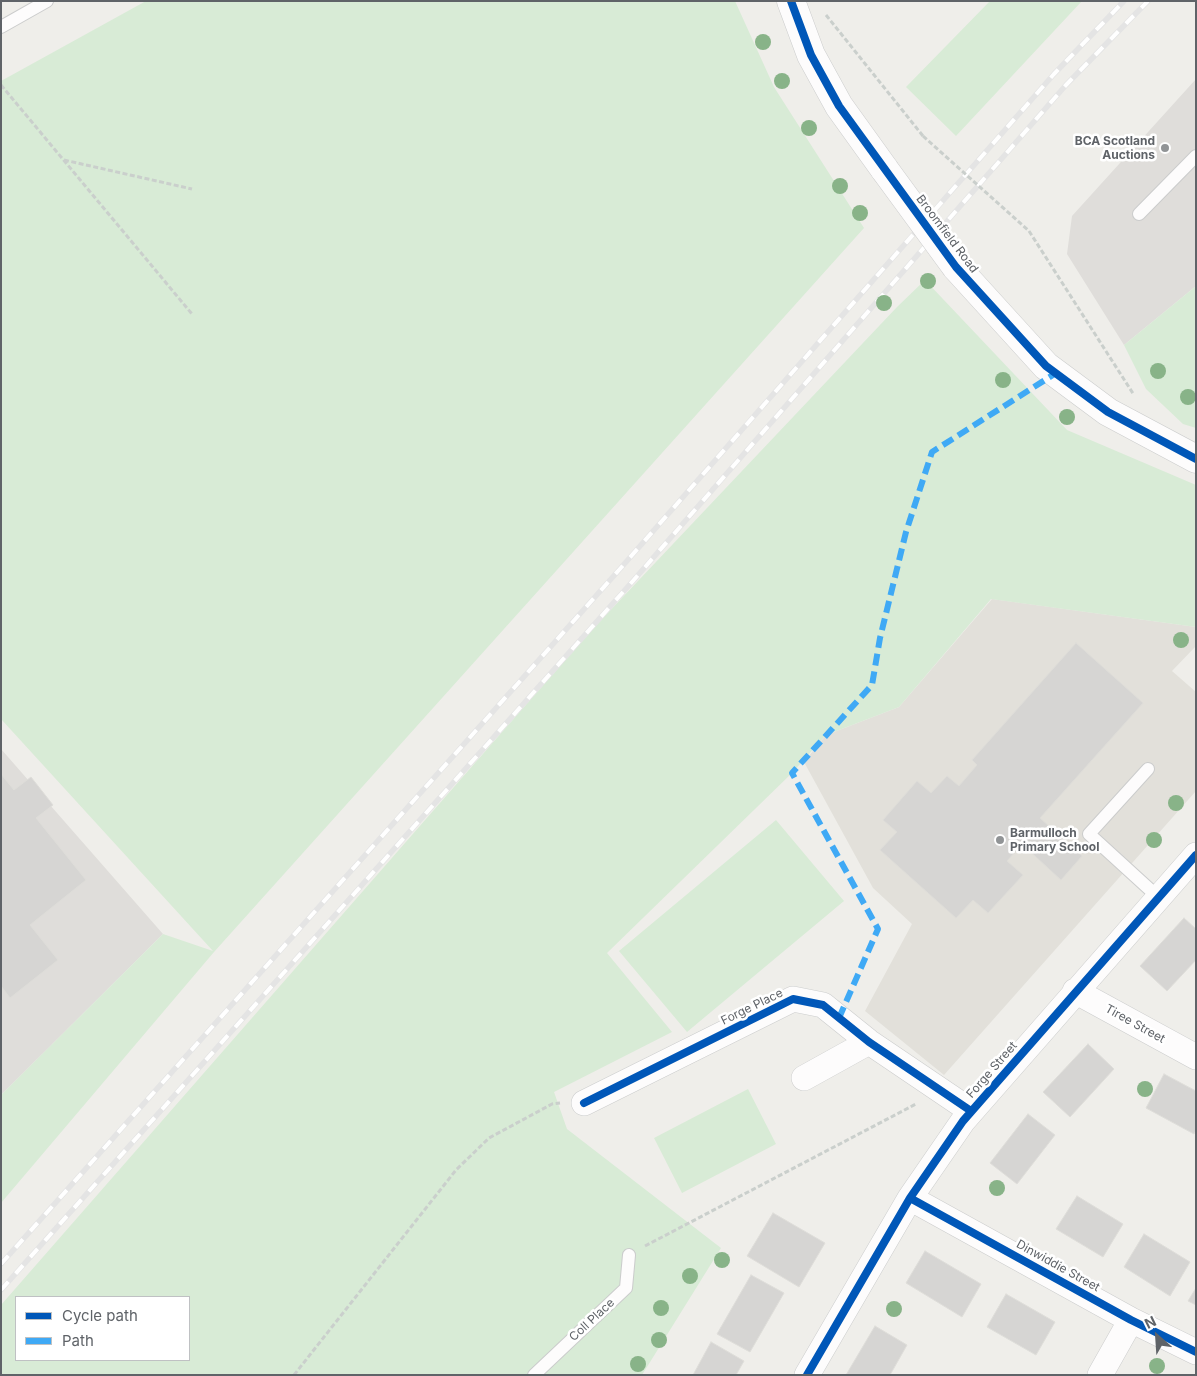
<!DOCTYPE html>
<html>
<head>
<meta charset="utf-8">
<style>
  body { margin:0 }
  #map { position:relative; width:1197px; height:1376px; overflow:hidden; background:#efeeea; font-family:Inter,sans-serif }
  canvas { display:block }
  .frame { position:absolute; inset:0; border:2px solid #5f6368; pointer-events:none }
  .legend { position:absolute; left:15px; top:1296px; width:175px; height:65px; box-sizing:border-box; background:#fff; border:1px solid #bfc1c3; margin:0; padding:6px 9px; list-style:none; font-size:15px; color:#5f6368 }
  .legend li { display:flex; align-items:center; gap:10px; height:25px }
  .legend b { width:25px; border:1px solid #bfc1c3 }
  .north { position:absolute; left:1132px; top:1311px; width:50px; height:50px; -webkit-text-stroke:4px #fff; paint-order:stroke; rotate:334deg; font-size:14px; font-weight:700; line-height:20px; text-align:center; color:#5f6368 }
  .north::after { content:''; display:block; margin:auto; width:18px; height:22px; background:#5f6368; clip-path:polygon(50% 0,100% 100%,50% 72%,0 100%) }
</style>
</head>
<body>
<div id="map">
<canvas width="1197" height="1376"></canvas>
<div class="frame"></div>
<ul class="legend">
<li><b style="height:6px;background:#0057b8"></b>Cycle path</li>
<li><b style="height:6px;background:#3fa9f5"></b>Path</li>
</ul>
<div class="north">N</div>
</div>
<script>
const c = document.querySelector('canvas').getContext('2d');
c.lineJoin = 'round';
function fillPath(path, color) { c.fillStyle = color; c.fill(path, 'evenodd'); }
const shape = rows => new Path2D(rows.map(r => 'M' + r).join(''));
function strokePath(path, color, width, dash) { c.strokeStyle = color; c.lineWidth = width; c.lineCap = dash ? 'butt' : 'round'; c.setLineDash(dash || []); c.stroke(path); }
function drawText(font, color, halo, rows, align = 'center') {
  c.font = font + ' Inter,sans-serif'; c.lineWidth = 5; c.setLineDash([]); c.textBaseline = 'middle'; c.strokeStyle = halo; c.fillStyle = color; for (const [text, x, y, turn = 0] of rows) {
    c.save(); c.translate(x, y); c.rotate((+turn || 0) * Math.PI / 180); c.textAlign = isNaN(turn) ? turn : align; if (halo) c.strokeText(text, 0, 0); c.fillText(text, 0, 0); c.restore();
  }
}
fillPath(shape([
  [1196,79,1196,286,1124,345,1067,254,1072,216],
  [1,749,163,934,1,1095]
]), '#dfddda');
fillPath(shape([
  [992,599,1196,627,1196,646,1172,671,1196,692,1196,791,944,1075,865,1011,912,924,873,888,804,762,826,735,899,707]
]), '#e2e0da');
fillPath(shape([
  [146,1,735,1,774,87,864,228,214,952,1,1203,1,1095,163,934,213,951,1,719,1,81],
  [990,1,1082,1,956,136,906,87],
  [925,280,1067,430,1196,485,1196,627,991,599,899,707,826,735,792,773,607,953,672,1032,554,1092,567,1129,721,1248,642,1375,1,1375,1,1305,586,636,897,307],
  [16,1297,189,1297,189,1360,16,1360],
  [1196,286,1196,428,1183,424,1146,389,1124,345],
  [776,820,844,901,687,1032,619,951],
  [748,1089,776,1144,682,1193,654,1138]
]), '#d8ebd6');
const building = shape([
  [1076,643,1143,703,1040,818,1082,856,1061,880,1022,844,1007,861,1023,875,988,913,973,900,956,918,880,850,897,832,883,820,917,781,931,793,947,776,959,786,977,765,972,760,1076,643],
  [1,774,14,790,31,777,53,805,36,818,86,880,30,925,58,960,10,998,1,986,1,774],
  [1184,918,1196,929,1196,960,1167,991,1140,966,1184,918],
  [1088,1044,1114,1069,1070,1117,1043,1092,1088,1044],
  [1164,1074,1196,1091,1196,1130,1194,1134,1146,1108,1164,1074],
  [1028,1114,1055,1135,1017,1184,990,1163,1028,1114],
  [1077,1196,1123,1224,1103,1257,1056,1229,1077,1196],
  [773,1213,825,1243,799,1287,747,1256,773,1213],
  [1144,1234,1190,1262,1170,1296,1124,1267,1144,1234],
  [925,1251,981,1284,962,1317,906,1283,925,1251],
  [751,1275,784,1293,750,1352,717,1334,751,1275],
  [1196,1288,1196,1305,1188,1301,1196,1288],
  [1006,1294,1055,1322,1036,1355,987,1327,1006,1294],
  [875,1326,907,1345,890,1375,846,1375,875,1326],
  [711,1342,744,1361,736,1375,693,1375,711,1342]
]);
fillPath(building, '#d6d5d3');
strokePath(building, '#deddd9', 1);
const service = shape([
  [1,27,47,1],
  [1139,214,1196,156],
  [1148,769,1089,834,1158,897],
  [534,1375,626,1288,629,1255]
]);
const minor = shape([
  [1075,991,1196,1057],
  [804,1078,869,1042],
  [584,1103,793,999,823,1005,869,1042,971,1111],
  [910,1198,1131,1320,1196,1352],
  [807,1375,910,1198,963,1121,1196,855],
  [1100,1375,1131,1320]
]);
const tertiary = shape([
  [791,1,811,55,839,106,885,170],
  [956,267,1046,366,1108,412,1196,459]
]);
strokePath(service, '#cbcccc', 14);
strokePath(minor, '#cbcccc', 26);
strokePath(tertiary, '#cbcccc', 29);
strokePath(shape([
  [826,15,923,136],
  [1,85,192,314],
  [64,160,192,189],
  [1029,231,1134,395],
  [645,1246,916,1104],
  [294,1375,456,1170,489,1138,552,1104,560,1103]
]), '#cacfcc', 3, [5, 2.5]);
strokePath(service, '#fdfcfc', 12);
strokePath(minor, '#fdfcfc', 25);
strokePath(tertiary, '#fdfcfc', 28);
const rail = shape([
  [1,1264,619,570,1054,74,1124,1],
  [1,1290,632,582,1066,85,1148,1]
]);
strokePath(rail, '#e4e4e4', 5.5);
strokePath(rail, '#fff', 4, [11]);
const tertiaryBridge = shape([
  [885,170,956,267]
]);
strokePath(tertiaryBridge, '#cbcccc', 29, []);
strokePath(shape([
  [923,136,1029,231]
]), '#cacfcc', 3, [5, 2.5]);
strokePath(tertiaryBridge, '#fdfcfc', 28);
strokePath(shape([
  [839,1018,878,929,792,773,872,685,880,638,906,532,932,452,1056,373]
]), '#3fa9f5', 6, [12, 6]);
strokePath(shape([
  [791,1,811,55,839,106,956,267,1046,366,1108,412,1196,459],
  [584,1103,793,999,823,1005,869,1042,971,1111],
  [910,1198,1131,1320,1196,1352],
  [807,1375,910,1198,963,1121,1196,855]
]), '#0057b8', 8);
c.fillStyle = '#88b388';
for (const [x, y] of [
  [763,42],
  [782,81],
  [809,128],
  [840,186],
  [860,213],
  [928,281],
  [884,303],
  [1158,371],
  [1003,380],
  [1188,397],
  [1067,417],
  [1181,640],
  [1176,803],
  [1154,840],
  [1145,1089],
  [997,1188],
  [722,1260],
  [690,1276],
  [661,1308],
  [894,1309],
  [659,1340],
  [638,1364],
  [1157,1366]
]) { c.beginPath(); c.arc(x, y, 8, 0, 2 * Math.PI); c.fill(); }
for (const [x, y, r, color] of [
  [1165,148,5,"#919496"],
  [1000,840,5,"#919496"]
]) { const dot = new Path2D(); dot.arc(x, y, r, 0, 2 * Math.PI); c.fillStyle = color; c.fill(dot); strokePath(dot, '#fff', 2); }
drawText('bold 12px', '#5f6368', '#fff', [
  ["BCA Scotland",1155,141],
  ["Auctions",1155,155],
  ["Barmulloch",1010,833,"left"],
  ["Primary School",1010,847,"left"]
], 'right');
drawText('12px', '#5f6368', '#fff', [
  ["Broomfield Road",947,234,53],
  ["Forge Place",752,1007,-26],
  ["Tiree Street",1135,1024,29],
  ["Forge Street",992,1070,-49],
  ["Dinwiddie Street",1058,1266,29],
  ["Coll Place",592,1320,-43]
]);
</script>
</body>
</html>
